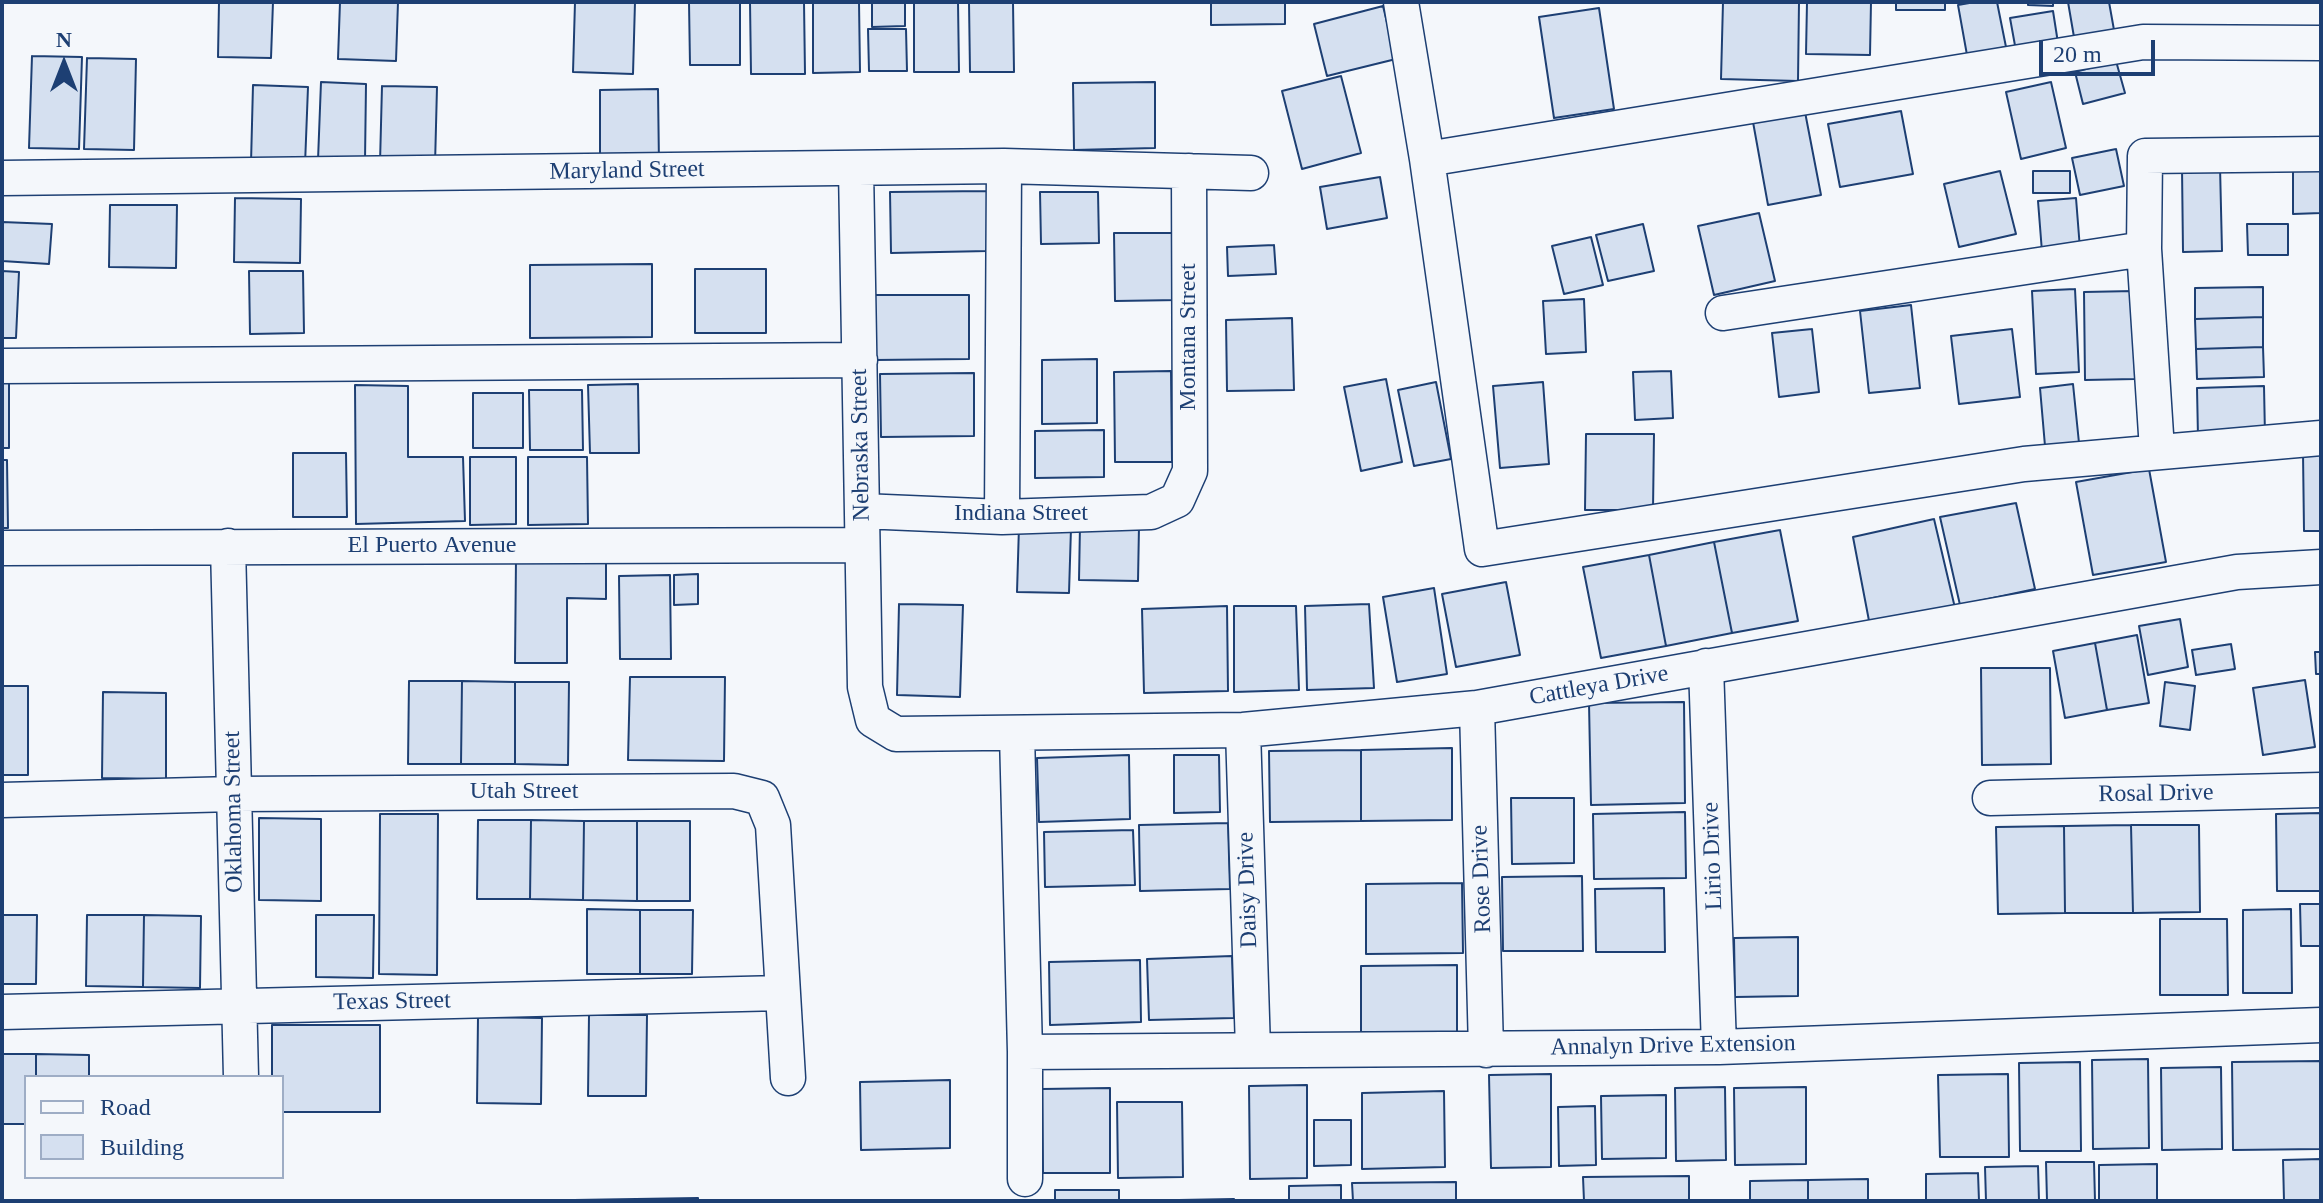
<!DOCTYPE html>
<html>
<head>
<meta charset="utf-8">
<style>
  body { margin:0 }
  #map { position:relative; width:2323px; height:1203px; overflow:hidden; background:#f4f7fb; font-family:"Times New Roman",serif }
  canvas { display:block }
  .frame { position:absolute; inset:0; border:4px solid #1d3f73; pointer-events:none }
  .legend { position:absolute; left:24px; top:1075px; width:260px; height:104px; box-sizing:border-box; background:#f4f7fb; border:2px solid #9eadc5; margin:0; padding:10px 14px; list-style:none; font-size:24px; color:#1d3f73 }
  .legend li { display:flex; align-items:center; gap:16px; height:40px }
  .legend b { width:40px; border:2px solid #9eadc5 }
  .north { position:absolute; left:24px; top:24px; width:80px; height:80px; -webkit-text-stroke:6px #f4f7fb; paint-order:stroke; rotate:0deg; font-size:22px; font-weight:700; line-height:32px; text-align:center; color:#1d3f73 }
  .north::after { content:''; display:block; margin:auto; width:28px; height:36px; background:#1d3f73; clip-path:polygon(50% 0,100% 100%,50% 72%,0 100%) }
  .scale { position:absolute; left:2039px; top:40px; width:116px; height:36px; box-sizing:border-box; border:4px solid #1d3f73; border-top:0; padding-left:10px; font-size:24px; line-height:28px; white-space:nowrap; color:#1d3f73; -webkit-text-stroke:6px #f4f7fb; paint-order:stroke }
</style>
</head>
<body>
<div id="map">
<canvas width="2323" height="1203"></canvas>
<div class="frame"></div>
<ul class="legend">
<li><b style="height:10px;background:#f4f7fb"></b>Road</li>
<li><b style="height:22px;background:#d5e0f0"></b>Building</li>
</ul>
<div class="north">N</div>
<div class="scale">20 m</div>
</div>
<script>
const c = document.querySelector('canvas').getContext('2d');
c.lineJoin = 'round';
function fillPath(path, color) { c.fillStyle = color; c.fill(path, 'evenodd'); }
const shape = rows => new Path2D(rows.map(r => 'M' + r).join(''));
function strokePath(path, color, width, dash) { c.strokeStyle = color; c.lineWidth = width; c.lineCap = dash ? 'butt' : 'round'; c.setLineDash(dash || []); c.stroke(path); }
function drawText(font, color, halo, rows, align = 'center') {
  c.font = font + ' "Times New Roman",serif'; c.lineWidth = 6; c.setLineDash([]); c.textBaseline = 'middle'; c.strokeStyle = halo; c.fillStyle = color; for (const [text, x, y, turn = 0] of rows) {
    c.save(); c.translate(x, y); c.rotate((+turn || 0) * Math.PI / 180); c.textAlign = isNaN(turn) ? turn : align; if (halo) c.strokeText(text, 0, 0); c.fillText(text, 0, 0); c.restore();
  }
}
const building = shape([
  [219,2,273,2,271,58,218,57,219,2],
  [340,2,398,2,396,61,338,59,340,2],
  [575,2,635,2,633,74,573,72,575,2],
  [689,2,740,2,740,65,690,65,689,2],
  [750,2,804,2,805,74,751,74,750,2],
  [813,2,859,2,860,72,813,73,813,2],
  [872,2,905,2,905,26,872,27,872,2],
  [914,2,958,2,959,72,914,72,914,2],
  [969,2,1013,2,1014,72,970,72,969,2],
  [1211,2,1285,2,1285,24,1211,25,1211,2],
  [1723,2,1799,2,1798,81,1721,79,1723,2],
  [1807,2,1871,2,1870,55,1806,54,1807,2],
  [1896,2,1945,2,1945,10,1896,10,1896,2],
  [1975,2,1997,2,2006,47,1967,55,1958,5,1975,2],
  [2028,2,2053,2,2053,6,2028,5,2028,2],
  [2068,2,2109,2,2114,30,2074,37,2068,2],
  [1383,6,1396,59,1327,76,1314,24,1383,6],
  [1599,8,1614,109,1554,118,1539,17,1599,8],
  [2053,11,2058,43,2016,51,2010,18,2053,11],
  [868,29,906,29,907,71,869,71,868,29],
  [32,56,82,57,79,149,29,148,32,56],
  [87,58,136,59,134,150,84,149,87,58],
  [2116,61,2125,93,2083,104,2075,72,2116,61],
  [1341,76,1361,153,1302,169,1282,91,1341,76],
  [321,82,366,84,365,161,318,160,321,82],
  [1155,82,1155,148,1074,150,1073,83,1155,82],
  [2051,82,2066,148,2021,159,2006,92,2051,82],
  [253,85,308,87,305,165,251,163,253,85],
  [382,86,437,87,435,165,380,163,382,86],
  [658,89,659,165,600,166,600,90,658,89],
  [1901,111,1913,174,1840,187,1828,124,1901,111],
  [1805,112,1821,195,1768,205,1753,122,1805,112],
  [2116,149,2124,186,2080,195,2072,158,2116,149],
  [2220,166,2222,251,2183,252,2182,168,2220,166],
  [2321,170,2321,213,2293,214,2293,171,2321,170],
  [2000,171,2016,234,1959,247,1944,184,2000,171],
  [2033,171,2070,171,2070,193,2033,193,2033,171],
  [1380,177,1387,218,1327,229,1320,187,1380,177],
  [987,191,988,251,891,253,890,192,987,191],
  [1040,192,1098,192,1099,243,1041,244,1040,192],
  [235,198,301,199,300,263,234,262,235,198],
  [2076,198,2080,249,2042,252,2038,201,2076,198],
  [110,205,177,205,176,268,109,267,110,205],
  [1759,213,1775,281,1714,295,1698,226,1759,213],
  [2,222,52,224,49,264,2,261,2,222],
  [1643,224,1654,271,1608,281,1596,235,1643,224],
  [2247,224,2288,224,2288,255,2248,255,2247,224],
  [1114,233,1178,233,1179,300,1115,301,1114,233],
  [1591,237,1603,285,1564,294,1552,246,1591,237],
  [1274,245,1276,274,1228,276,1227,247,1274,245],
  [652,264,652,337,530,338,530,265,652,264],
  [695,269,766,269,766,333,695,333,695,269],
  [2,271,19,272,16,338,2,338,2,271],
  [249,271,303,271,304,333,250,334,249,271],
  [2263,287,2263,317,2195,319,2195,288,2263,287],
  [2075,289,2079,372,2036,374,2032,291,2075,289],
  [2134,291,2135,379,2085,380,2084,292,2134,291],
  [873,295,969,295,969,359,875,360,873,295],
  [1584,299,1586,352,1546,354,1543,301,1584,299],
  [1911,305,1920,388,1869,393,1860,311,1911,305],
  [2263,317,2263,347,2196,349,2195,319,2263,317],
  [1292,318,1294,390,1227,391,1226,320,1292,318],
  [1812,329,1819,392,1779,397,1772,333,1812,329],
  [2012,329,2020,397,1959,404,1951,336,2012,329],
  [2263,347,2264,377,2197,379,2196,349,2263,347],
  [1097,359,1097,423,1042,424,1042,360,1097,359],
  [1171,371,1172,462,1115,462,1114,372,1171,371],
  [1671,371,1673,418,1635,420,1633,372,1671,371],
  [974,373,974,436,881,437,880,374,974,373],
  [1386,379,1402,462,1361,471,1344,387,1386,379],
  [2,380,9,380,9,448,2,448,2,380],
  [1436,382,1451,459,1414,466,1398,390,1436,382],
  [1543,382,1549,464,1500,468,1493,386,1543,382],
  [638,384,639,453,590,453,588,385,638,384],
  [2073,384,2079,443,2045,446,2040,388,2073,384],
  [355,385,408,386,408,457,463,457,465,521,356,524,355,385],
  [2264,386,2265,436,2198,437,2197,388,2264,386],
  [529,390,582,390,583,450,530,450,529,390],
  [473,393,523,393,523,448,473,448,473,393],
  [1104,430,1104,477,1035,478,1035,431,1104,430],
  [1586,434,1654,434,1653,510,1585,510,1586,434],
  [293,453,346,453,347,517,293,517,293,453],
  [2303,453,2321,453,2321,531,2304,531,2303,453],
  [470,457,516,457,516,524,470,525,470,457],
  [528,457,587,457,588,524,528,525,528,457],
  [2,460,7,460,8,528,2,528,2,460],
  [2149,469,2166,562,2093,575,2076,482,2149,469],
  [2016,503,2035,589,1960,605,1940,517,2016,503],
  [1934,519,1955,608,1870,626,1853,537,1934,519],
  [1080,525,1139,526,1138,581,1079,580,1080,525],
  [1019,526,1071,528,1069,593,1017,592,1019,526],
  [1780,530,1798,621,1732,633,1714,542,1780,530],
  [1714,542,1732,633,1666,646,1649,555,1714,542],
  [1649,555,1666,646,1601,658,1583,567,1649,555],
  [516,558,606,558,606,599,567,598,567,663,515,663,516,558],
  [698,574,698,604,674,605,674,575,698,574],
  [670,575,671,659,620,659,619,576,670,575],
  [1506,582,1520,655,1456,667,1442,594,1506,582],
  [1434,588,1447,674,1397,682,1383,597,1434,588],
  [899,604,963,605,960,697,897,695,899,604],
  [1369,604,1374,688,1307,690,1305,606,1369,604],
  [1227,606,1228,691,1144,693,1142,609,1227,606],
  [1234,606,1296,606,1299,690,1234,692,1234,606],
  [2180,619,2188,667,2148,675,2139,626,2180,619],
  [2137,635,2149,703,2107,710,2095,643,2137,635],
  [2095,643,2107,710,2065,718,2053,651,2095,643],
  [2231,644,2235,669,2196,675,2192,650,2231,644],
  [2315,652,2321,652,2321,674,2316,674,2315,652],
  [1981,668,2050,668,2051,764,1982,765,1981,668],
  [630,677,725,677,724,761,628,760,630,677],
  [2305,680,2315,747,2263,755,2253,688,2305,680],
  [409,681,462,681,461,764,408,764,409,681],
  [462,681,515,682,515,764,461,764,462,681],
  [515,682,569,682,568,765,515,764,515,682],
  [2165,682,2195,686,2190,730,2160,726,2165,682],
  [2,686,28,686,28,775,2,775,2,686],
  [103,692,166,693,166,779,102,778,103,692],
  [1684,702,1685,803,1591,805,1589,703,1684,702],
  [1452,748,1452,820,1361,821,1361,750,1452,748],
  [1361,750,1361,821,1270,822,1269,751,1361,750],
  [1129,755,1130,819,1039,822,1037,758,1129,755],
  [1174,755,1219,755,1220,812,1174,813,1174,755],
  [1511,798,1574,798,1574,863,1512,864,1511,798],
  [1685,812,1686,878,1594,879,1593,814,1685,812],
  [2321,813,2321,891,2277,891,2276,814,2321,813],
  [380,814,438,814,437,975,379,974,380,814],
  [259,818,321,819,321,901,259,900,259,818],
  [478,820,531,820,530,899,477,899,478,820],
  [531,820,584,821,583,900,530,899,531,820],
  [584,821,637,821,637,901,583,900,584,821],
  [637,821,690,821,690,901,637,901,637,821],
  [1228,823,1230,889,1140,891,1139,825,1228,823],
  [2131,825,2199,825,2200,912,2133,913,2131,825],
  [2131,825,2133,913,2065,913,2064,826,2131,825],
  [2064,826,2065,913,1998,914,1996,827,2064,826],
  [1133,830,1135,885,1045,887,1044,832,1133,830],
  [1582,876,1583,951,1503,951,1502,877,1582,876],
  [1462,883,1463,953,1366,954,1366,884,1462,883],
  [1664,888,1665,952,1596,952,1595,889,1664,888],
  [2300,904,2321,904,2321,946,2301,946,2300,904],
  [587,909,640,910,640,974,587,974,587,909],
  [2291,909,2292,993,2243,993,2243,910,2291,909],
  [640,910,693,910,692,974,640,974,640,910],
  [2,915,37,915,36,984,2,984,2,915],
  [87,915,144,915,143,987,86,986,87,915],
  [144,915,201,916,200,988,143,987,144,915],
  [316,915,374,915,373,978,316,977,316,915],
  [2160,919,2227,919,2228,995,2160,995,2160,919],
  [1798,937,1798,996,1735,997,1734,938,1798,937],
  [1232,956,1234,1018,1149,1020,1147,959,1232,956],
  [1140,960,1141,1022,1050,1025,1049,962,1140,960],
  [1457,965,1457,1032,1361,1032,1361,966,1457,965],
  [589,1015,647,1015,646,1096,588,1096,589,1015],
  [478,1017,542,1018,541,1104,477,1103,478,1017],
  [272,1025,380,1025,380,1112,282,1112,282,1077,272,1077,272,1025],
  [2,1054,36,1054,36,1077,26,1077,26,1124,2,1124,2,1054],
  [36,1054,89,1055,89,1077,36,1077,36,1054],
  [2148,1059,2149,1148,2093,1149,2092,1060,2148,1059],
  [2321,1061,2321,1149,2233,1150,2232,1062,2321,1061],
  [2080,1062,2081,1151,2020,1151,2019,1063,2080,1062],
  [2221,1067,2222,1149,2162,1150,2161,1068,2221,1067],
  [1551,1074,1551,1167,1491,1168,1489,1075,1551,1074],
  [2008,1074,2009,1157,1940,1157,1938,1075,2008,1074],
  [950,1080,950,1148,861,1150,860,1082,950,1080],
  [1307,1085,1307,1178,1250,1179,1249,1086,1307,1085],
  [1725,1087,1726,1160,1676,1161,1675,1088,1725,1087],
  [1806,1087,1806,1164,1735,1165,1734,1088,1806,1087],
  [1110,1088,1110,1173,1043,1173,1042,1089,1110,1088],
  [1444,1091,1445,1167,1362,1169,1362,1093,1444,1091],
  [1666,1095,1666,1158,1602,1159,1601,1096,1666,1095],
  [1117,1102,1182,1102,1183,1177,1118,1178,1117,1102],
  [1595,1106,1596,1165,1559,1166,1558,1107,1595,1106],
  [1314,1120,1351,1120,1351,1165,1314,1166,1314,1120],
  [2321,1159,2321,1201,2284,1201,2283,1160,2321,1159],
  [2046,1162,2094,1162,2095,1201,2047,1201,2046,1162],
  [2157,1164,2157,1201,2099,1201,2099,1165,2157,1164],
  [2038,1166,2039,1201,1986,1201,1985,1167,2038,1166],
  [1978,1173,1979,1201,1926,1201,1926,1174,1978,1173],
  [1689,1176,1689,1201,1584,1201,1583,1177,1689,1176],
  [1868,1179,1868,1201,1808,1201,1808,1180,1868,1179],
  [1808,1180,1808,1201,1750,1201,1750,1181,1808,1180],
  [1456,1182,1456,1201,1353,1201,1352,1183,1456,1182],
  [1341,1185,1341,1201,1289,1201,1289,1186,1341,1185],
  [1055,1190,1119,1190,1119,1201,1055,1201,1055,1190],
  [698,1198,698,1201,574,1201,574,1200,698,1198],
  [1234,1199,1234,1201,1179,1201,1179,1200,1234,1199]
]);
fillPath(building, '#d5e0f0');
strokePath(building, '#1d3f73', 2);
const street = shape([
  [1401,2,1427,159,1482,549,2024,464,2321,438],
  [1427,159,2143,42,2321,43],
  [856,168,865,687,873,720,896,734,1243,730,1477,708,2237,572,2321,567],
  [2,178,1004,166,1251,173],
  [1723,313,2144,249],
  [2,366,860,360],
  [2157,450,2144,249,2145,156,2321,154],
  [862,511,1002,517,1151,512,1177,500,1190,471,1189,171],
  [1002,517,1004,166],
  [228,546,241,1077],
  [2,548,862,545],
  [1706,666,1719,1047],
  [1477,708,1486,1050],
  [1243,730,1253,1050],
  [1017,734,1025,1052,1025,1179],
  [1990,798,2321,790],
  [2,800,234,794,734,791,762,798,773,825,788,1078],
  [2,1012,782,993],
  [1025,1052,1719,1047,2321,1025]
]);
strokePath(street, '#1d3f73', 37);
strokePath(street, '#f4f7fb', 34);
drawText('24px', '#1d3f73', '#f4f7fb', [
  ["Maryland Street",627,171,-1],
  ["Montana Street",1189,337,-90],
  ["Nebraska Street",861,445,-91],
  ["Indiana Street",1021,514],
  ["El Puerto Avenue",432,546],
  ["Cattleya Drive",1599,686,-10],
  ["Utah Street",524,792],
  ["Rosal Drive",2156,794,-1],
  ["Oklahoma Street",234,812,-91],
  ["Lirio Drive",1713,856,-92],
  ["Rose Drive",1482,879,-92],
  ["Daisy Drive",1248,890,-92],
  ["Texas Street",392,1002,-1],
  ["Annalyn Drive Extension",1673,1046,-1]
]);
</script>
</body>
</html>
